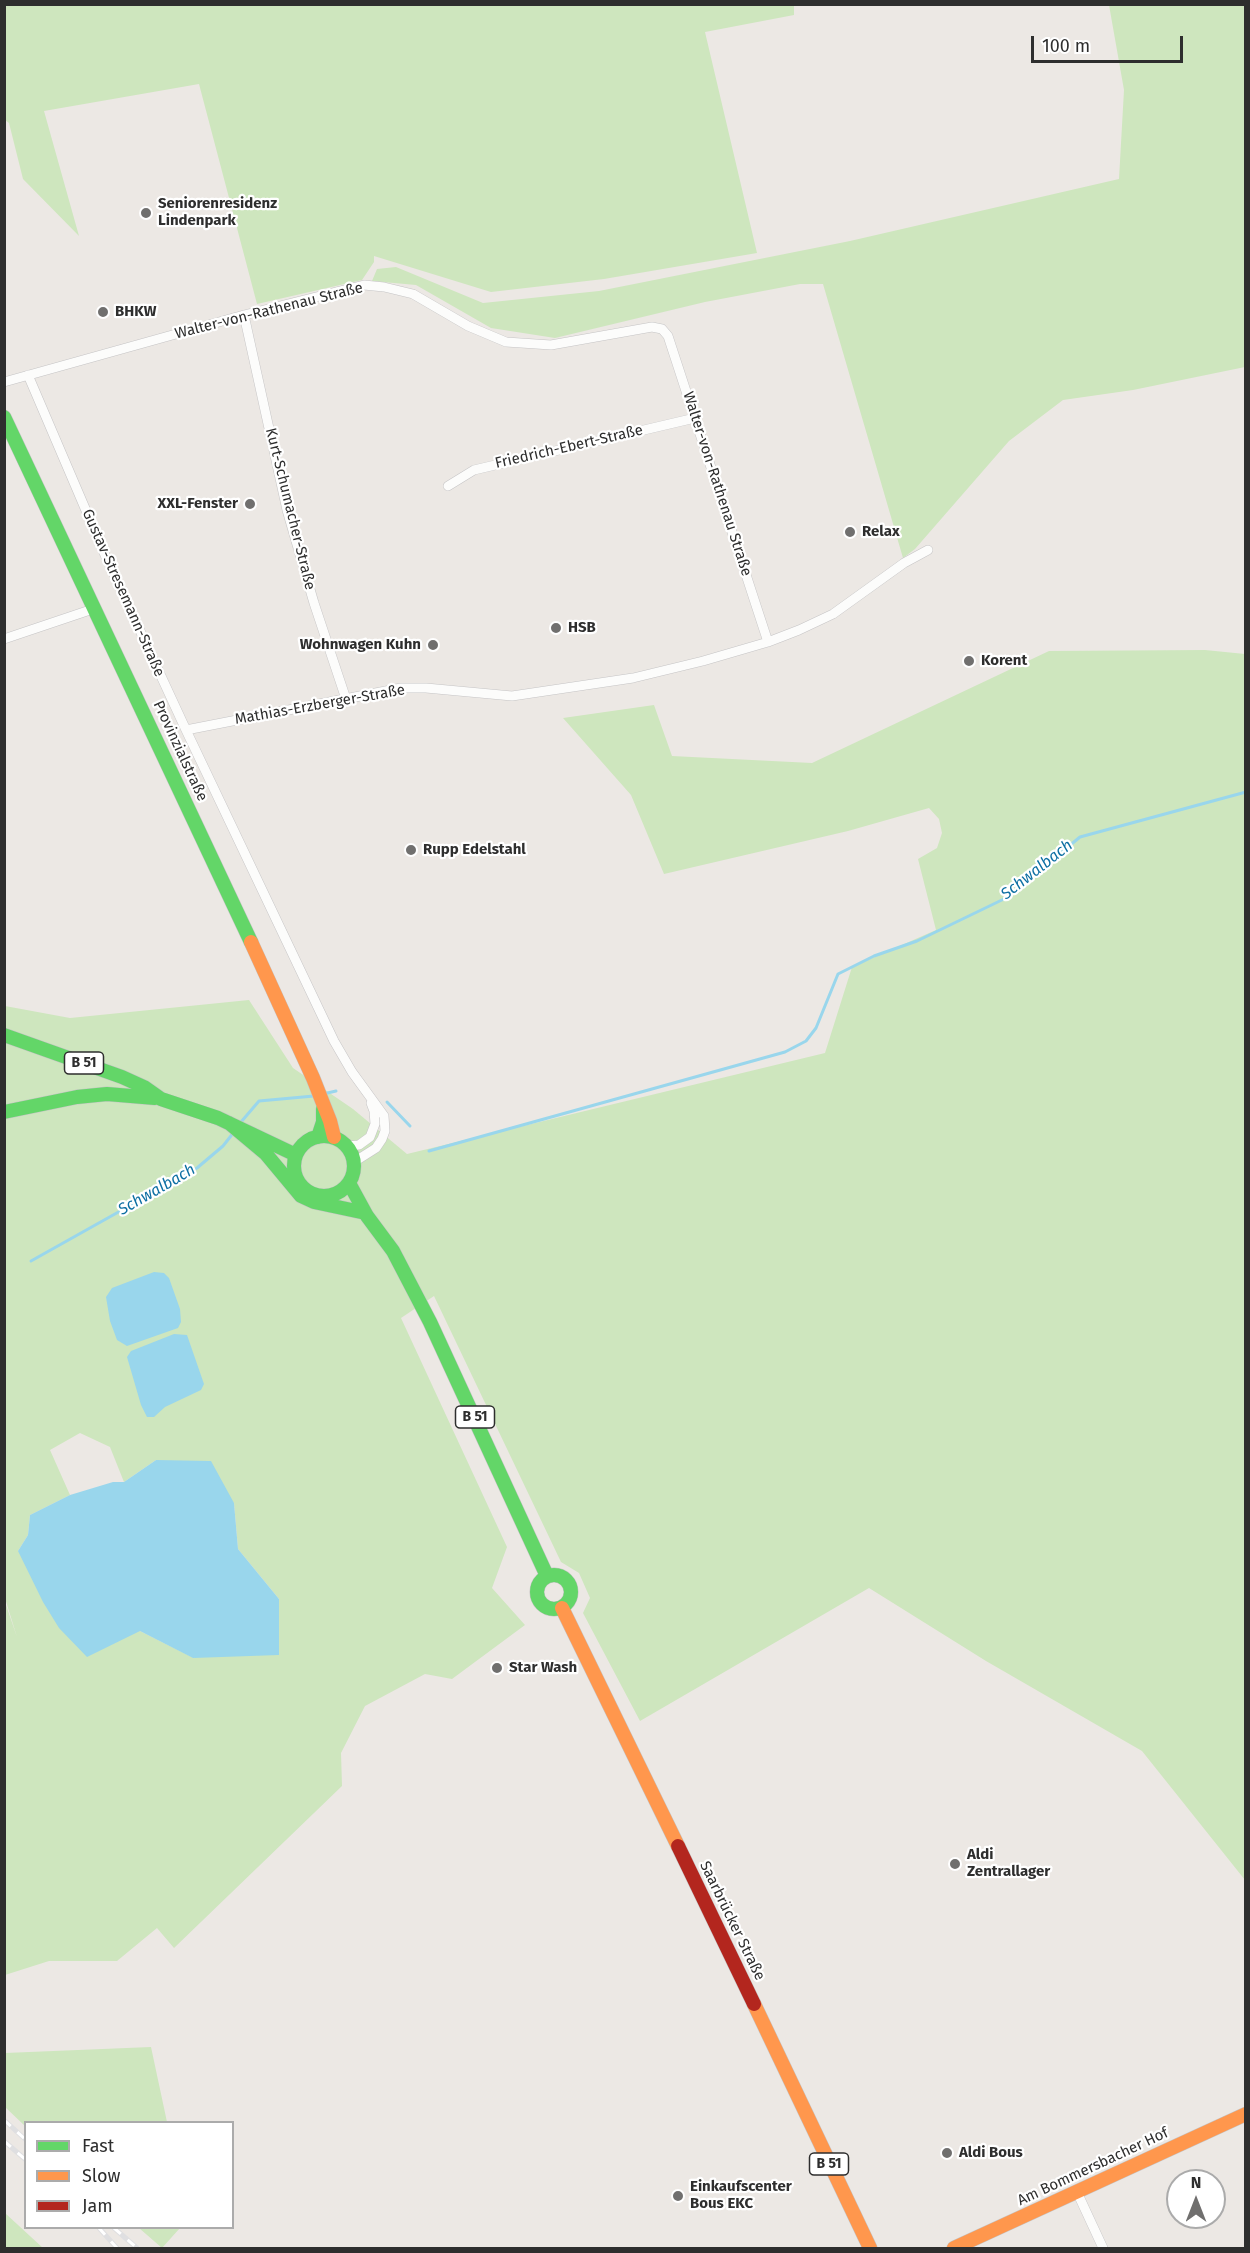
<!DOCTYPE html>
<html>
<head>
<meta charset="utf-8">
<style>
  body { margin:0 }
  #map { position:relative; width:1250px; height:2253px; overflow:hidden; background:#ece8e4; font-family:"Fira Sans",sans-serif }
  canvas { display:block }
  .frame { position:absolute; inset:0; border:6px solid #2e2e2e; pointer-events:none }
  .legend { position:absolute; left:24px; top:2121px; width:210px; height:108px; box-sizing:border-box; background:#fff; border:2px solid #ababab; margin:0; padding:8px 10px; list-style:none; font-size:18px; color:#2e2e2e }
  .legend li { display:flex; align-items:center; gap:12px; height:30px }
  .legend b { width:30px; border:2px solid #ababab }
  .north { position:absolute; left:1166px; top:2169px; width:60px; height:60px; box-sizing:border-box; background:#fff; border:2px solid #ababab; border-radius:50%; rotate:0deg; font-size:16px; font-weight:700; line-height:24px; text-align:center; color:#2e2e2e }
  .north::after { content:''; display:block; margin:auto; width:21px; height:27px; background:#706f6e; clip-path:polygon(50% 0,100% 100%,50% 72%,0 100%) }
  .scale { position:absolute; left:1031px; top:36px; width:152px; height:27px; box-sizing:border-box; border:3px solid #2e2e2e; border-top:0; padding-left:8px; font-size:18px; line-height:21px; white-space:nowrap; color:#2e2e2e; -webkit-text-stroke:4px #fff; paint-order:stroke }
</style>
</head>
<body>
<div id="map">
<canvas width="1250" height="2253"></canvas>
<div class="frame"></div>
<ul class="legend">
<li><b style="height:8px;background:#63d668"></b>Fast</li>
<li><b style="height:8px;background:#ff974d"></b>Slow</li>
<li><b style="height:8px;background:#b3261e"></b>Jam</li>
</ul>
<div class="north">N</div>
<div class="scale">100 m</div>
</div>
<script>
const c = document.querySelector('canvas').getContext('2d');
c.lineJoin = 'round';
function fillPath(path, color) { c.fillStyle = color; c.fill(path, 'evenodd'); }
const shape = rows => new Path2D(rows.map(r => 'M' + r).join(''));
function strokePath(path, color, width, dash) { c.strokeStyle = color; c.lineWidth = width; c.lineCap = dash ? 'butt' : 'round'; c.setLineDash(dash || []); c.stroke(path); }
function drawText(font, color, halo, rows, align = 'center') {
  c.font = font + ' "Fira Sans",sans-serif'; c.lineWidth = 4.5; c.setLineDash([]); c.textBaseline = 'middle'; c.strokeStyle = halo; c.fillStyle = color; for (const [text, x, y, turn = 0] of rows) {
    c.save(); c.translate(x, y); c.rotate((+turn || 0) * Math.PI / 180); c.textAlign = isNaN(turn) ? turn : align; if (halo) c.strokeText(text, 0, 0); c.fillText(text, 0, 0); c.restore();
  }
}
fillPath(shape([
  [4,5,794,5,794,15,705,32,757,253,604,279,491,292,374,256,374,262,362,280,257,304,199,84,44,111,79,236,23,179,9,123,5,120],
  [1109,5,1245,5,1245,367,1133,390,1063,400,1009,441,915,549,903,558,823,284,800,284,705,302,555,338,491,328,416,285,372,281,377,269,396,267,483,303,599,291,850,241,1119,179,1124,90],
  [1205,650,1245,654,1245,1880,1142,1751,986,1661,869,1588,640,1721,583,1613,590,1598,579,1573,561,1562,434,1296,401,1318,507,1547,492,1588,525,1625,452,1679,425,1674,365,1706,341,1753,342,1786,174,1948,157,1928,117,1961,49,1961,5,1975,4,1599,17,1637,4,1595,5,1006,70,1018,249,1000,293,1068,353,1109,407,1154,825,1053,852,967,936,930,918,859,937,848,942,833,939,819,929,808,848,831,664,874,631,795,563,718,654,705,672,756,812,763,1049,651],
  [80,1433,110,1447,124,1482,156,1460,234,1503,238,1549,279,1599,194,1658,140,1631,18,1551,28,1535,30,1515,70,1495,50,1450],
  [151,2047,167,2122,26,2122,25,2126,5,2107,5,2053],
  [4,2213,5,2213,43,2248,5,2248],
  [139,2228,180,2228,162,2248]
]), '#cee6be');
fillPath(shape([
  [154,1272,164,1273,169,1278,180,1309,181,1322,178,1328,127,1346,117,1340,110,1321,106,1297,112,1288],
  [174,1334,187,1335,204,1384,201,1390,165,1407,154,1417,147,1417,141,1405,127,1357,131,1351],
  [156,1460,211,1461,234,1503,238,1549,279,1599,279,1655,193,1658,140,1631,87,1657,59,1628,43,1602,18,1551,28,1535,30,1515,70,1495,113,1482,124,1482]
]), '#99d6ec');
strokePath(shape([
  [323,1094,336,1091],
  [387,1102,410,1126],
  [241,1122,259,1101,314,1096],
  [429,1151,785,1052,806,1041,816,1028,838,974,874,956,917,941,1006,898,1080,837,1246,792],
  [31,1261,197,1168,223,1146,234,1132]
]), '#99d6ec', 3);
const street = shape([
  [244,315,287,510,314,603,346,699],
  [28,375,105,555,186,730,334,1041,352,1072,384,1116,385,1131,382,1139,376,1148,354,1162],
  [4,382,244,315,364,285,384,287,413,294,468,326,506,342,551,345,652,327,662,329,668,336,768,642],
  [448,486,474,470,695,418],
  [4,639,93,609],
  [186,730,401,688,426,688,512,696,633,678,703,661,768,642,799,630,833,614,904,563,928,550],
  [347,1146,359,1145,370,1137,375,1124,374,1111,371,1103],
  [1077,2192,1103,2248]
]);
const fast = shape([
  [4,417,251,942],
  [4,1035,122,1077,144,1087,161,1099],
  [161,1099,218,1118,296,1155],
  [4,1112,77,1097,107,1094,155,1098],
  [229,1123,266,1154,301,1196,314,1202,361,1212],
  '294 1166a30 30 0 1 1 60 0a30 30 0 1 1-60 0Z',
  [318,1137,323,1122,323,1109],
  [349,1183,367,1216,393,1251,430,1322,547,1576],
  '537 1592a17 17 0 1 1 34 0a17 17 0 1 1-34 0Z'
]);
const slow = shape([
  [251,942,313,1078,330,1121,334,1137],
  [562,1608,678,1846],
  [754,2004,870,2248],
  [954,2248,1246,2114]
]);
const jam = shape([
  [678,1846,754,2004]
]);
strokePath(street, '#c5c4c5', 10);
strokePath(fast, '#c5c4c5', 15);
strokePath(slow, '#c5c4c5', 15);
strokePath(jam, '#c5c4c5', 15);
strokePath(street, '#fcfcfb', 9);
strokePath(fast, '#63d668', 14);
strokePath(slow, '#ff974d', 14);
strokePath(jam, '#b3261e', 14);
const rail = shape([
  [4,2120,26,2140],
  [4,2141,26,2160],
  [99,2228,117,2248],
  [114,2228,137,2248]
]);
strokePath(rail, '#dfdfe1', 5);
strokePath(rail, '#fff', 3, [9]);
for (const [x, y, r, color] of [
  [146,213,6,"#706f6e"],
  [103,312,6,"#706f6e"],
  [250,504,6,"#706f6e"],
  [850,532,6,"#706f6e"],
  [556,628,6,"#706f6e"],
  [433,645,6,"#706f6e"],
  [969,661,6,"#706f6e"],
  [411,850,6,"#706f6e"],
  [497,1668,6,"#706f6e"],
  [955,1864,6,"#706f6e"],
  [947,2153,6,"#706f6e"],
  [678,2196,6,"#706f6e"]
]) { const dot = new Path2D(); dot.arc(x, y, r, 0, 2 * Math.PI); c.fillStyle = color; c.fill(dot); strokePath(dot, '#fff', 2); }
for (const [x, y, w] of [
  [84,1063,39],
  [475,1417,39],
  [829,2164,39]
]) { const box = new Path2D(); box.roundRect(x - w / 2, y - 11, w, 22, 4.5); c.fillStyle = '#fff'; c.fill(box); strokePath(box, '#2e2e2e', 1.5); }
drawText('bold 14px', '#2e2e2e', null, [
  ["B 51",84,1063],
  ["B 51",475,1417],
  ["B 51",829,2164]
]);
drawText('bold 15px', '#2e2e2e', '#fff', [
  ["Seniorenresidenz",158,204],
  ["Lindenpark",158,221],
  ["BHKW",115,312],
  ["XXL-Fenster",238,504,"right"],
  ["Relax",862,532],
  ["HSB",568,628],
  ["Wohnwagen Kuhn",421,645,"right"],
  ["Korent",981,661],
  ["Rupp Edelstahl",423,850],
  ["Star Wash",509,1668],
  ["Aldi",967,1855],
  ["Zentrallager",967,1872],
  ["Aldi Bous",959,2153],
  ["Einkaufscenter",690,2187],
  ["Bous EKC",690,2204]
], 'left');
drawText('15px', '#2e2e2e', '#fff', [
  ["Walter-von-Rathenau Straße",269,311,-14],
  ["Friedrich-Ebert-Straße",569,447,-13],
  ["Walter-von-Rathenau Straße",717,484,72],
  ["Kurt-Schumacher-Straße",290,509,76],
  ["Gustav-Stresemann-Straße",123,593,66],
  ["Mathias-Erzberger-Straße",320,705,-10],
  ["Provinzialstraße",180,751,65],
  ["Saarbrücker Straße",732,1921,64],
  ["Am Bommersbacher Hof",1093,2167,-25]
]);
drawText('italic 16px', '#0d6fa3', '#fff', [
  ["Schwalbach",1037,870,-38],
  ["Schwalbach",157,1190,-30]
]);
</script>
</body>
</html>
